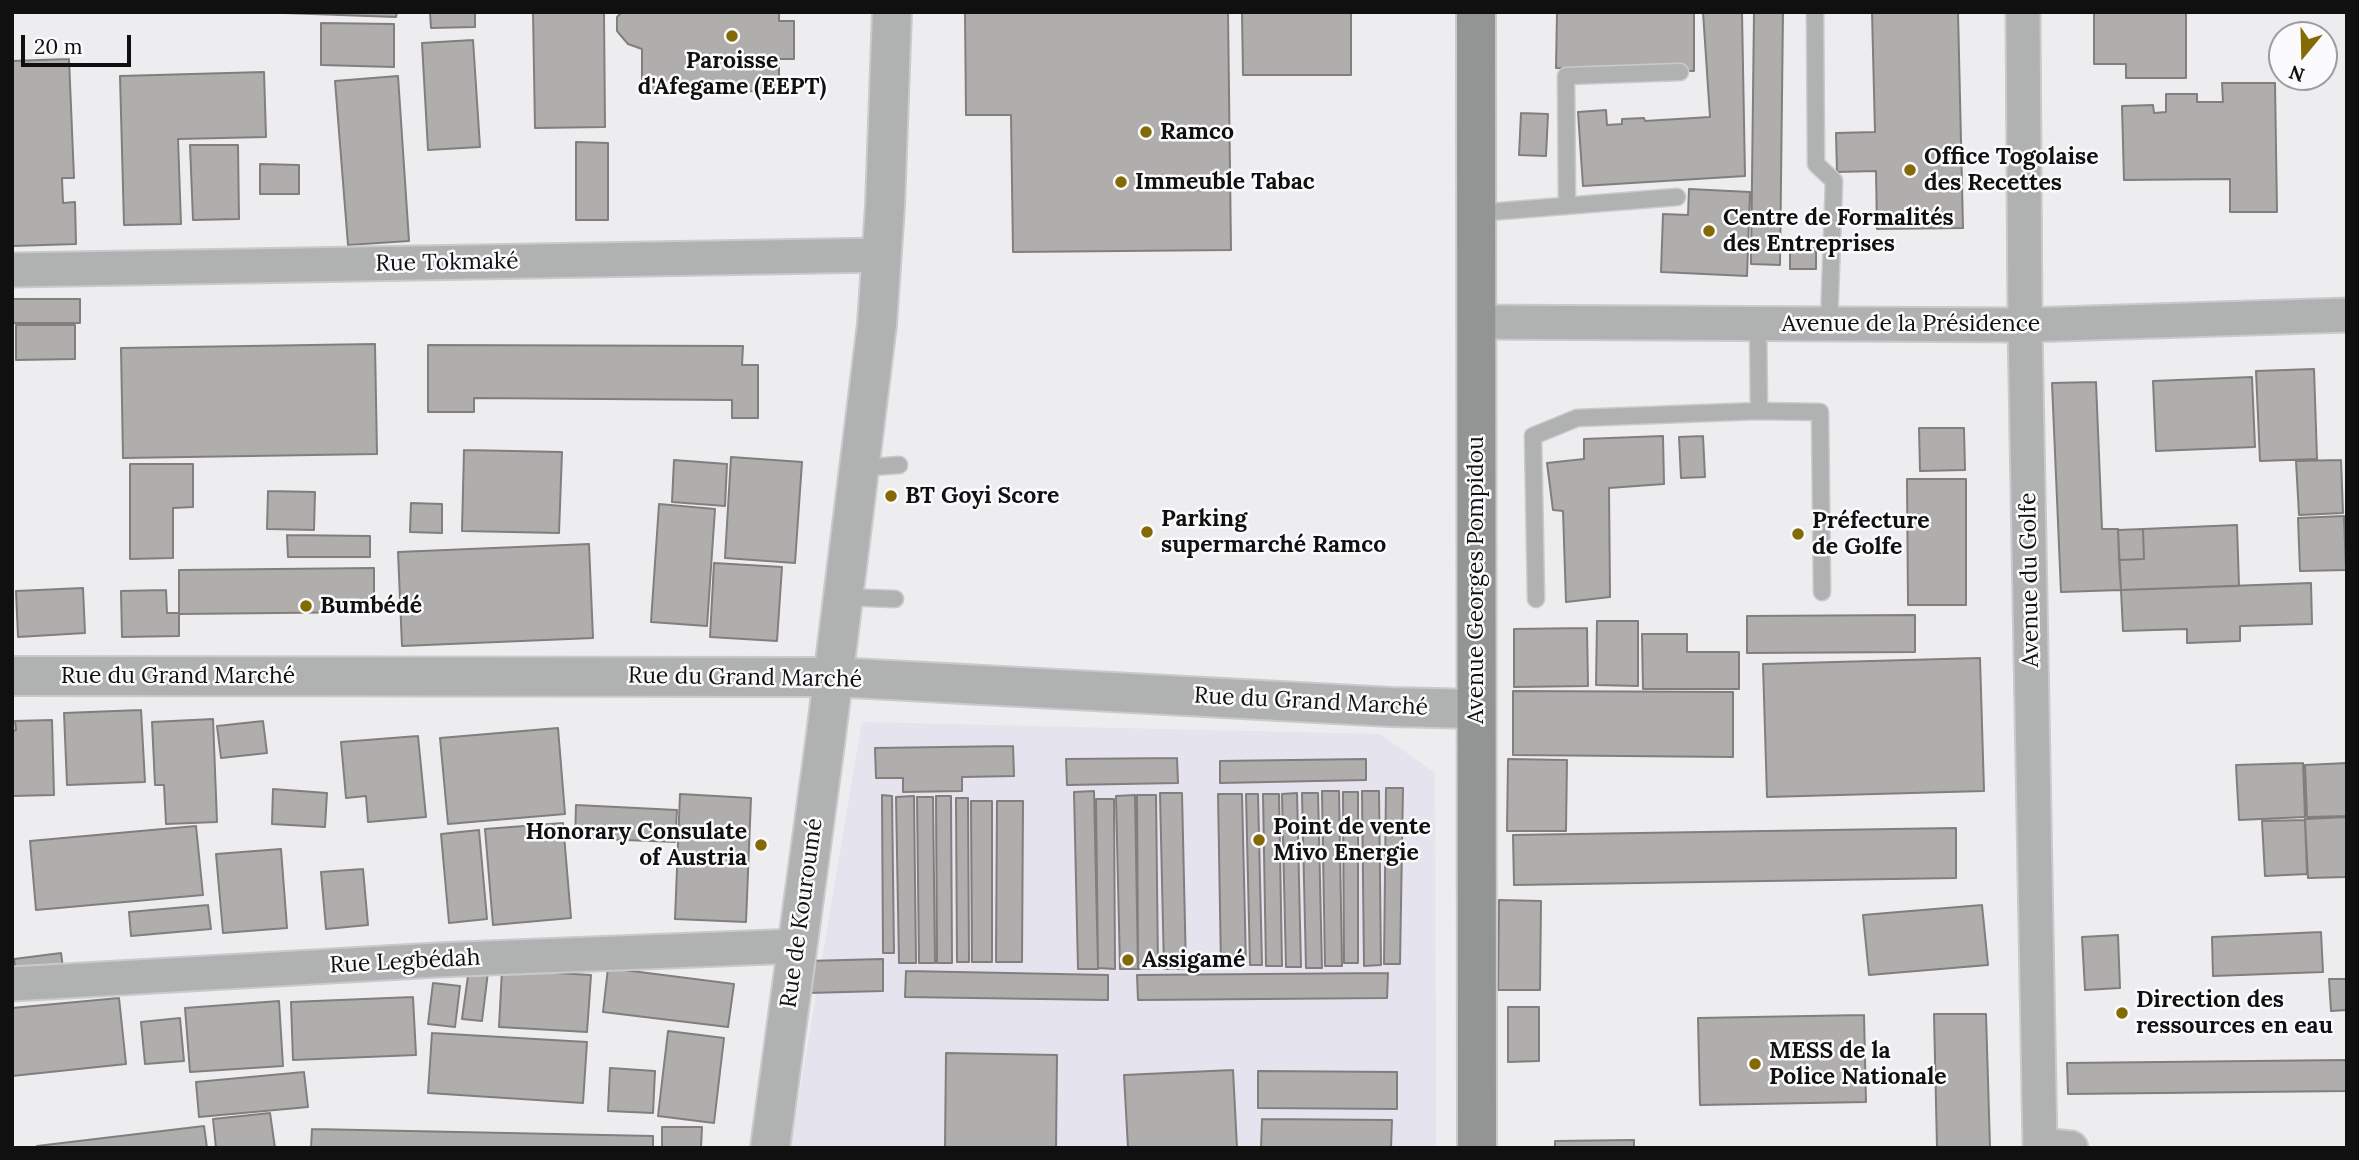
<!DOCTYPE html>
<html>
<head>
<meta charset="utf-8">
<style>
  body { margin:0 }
  #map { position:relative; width:2359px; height:1160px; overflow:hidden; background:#ededf0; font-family:Lora,serif }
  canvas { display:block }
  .frame { position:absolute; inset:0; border:14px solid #101011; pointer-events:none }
  .north { position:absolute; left:2268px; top:21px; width:70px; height:70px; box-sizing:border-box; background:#fbfbfd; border:2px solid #9d9d9f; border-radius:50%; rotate:199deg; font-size:19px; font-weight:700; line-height:28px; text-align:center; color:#101011 }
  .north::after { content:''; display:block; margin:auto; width:24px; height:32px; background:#846a05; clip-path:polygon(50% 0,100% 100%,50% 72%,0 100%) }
  .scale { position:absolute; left:21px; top:35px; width:110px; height:32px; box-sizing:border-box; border:4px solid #101011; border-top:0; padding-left:9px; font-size:21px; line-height:24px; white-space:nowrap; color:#101011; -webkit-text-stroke:5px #fbfbfd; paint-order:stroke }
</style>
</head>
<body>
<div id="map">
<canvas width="2359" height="1160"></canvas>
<div class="frame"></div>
<div class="north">N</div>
<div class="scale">20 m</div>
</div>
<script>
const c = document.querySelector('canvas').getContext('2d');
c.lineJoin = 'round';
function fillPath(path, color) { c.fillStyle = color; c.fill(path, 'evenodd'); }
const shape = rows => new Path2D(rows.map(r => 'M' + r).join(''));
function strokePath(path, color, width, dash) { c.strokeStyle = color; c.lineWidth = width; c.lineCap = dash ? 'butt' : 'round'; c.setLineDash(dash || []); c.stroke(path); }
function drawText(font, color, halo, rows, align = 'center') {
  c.font = font + ' Lora,serif'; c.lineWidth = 5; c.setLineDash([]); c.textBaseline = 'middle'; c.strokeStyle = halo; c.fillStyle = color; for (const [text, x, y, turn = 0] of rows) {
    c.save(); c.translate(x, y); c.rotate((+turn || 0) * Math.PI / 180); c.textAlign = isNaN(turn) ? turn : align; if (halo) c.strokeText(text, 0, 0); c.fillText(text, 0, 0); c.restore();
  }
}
fillPath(shape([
  [862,722,1380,734,1435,773,1436,1148,790,1148]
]), '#e4e3ee');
const building = shape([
  [256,12,397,12,396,17,256,12],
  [430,12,475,12,475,27,431,28,430,12],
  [533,12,604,12,605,127,535,128,533,12],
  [622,12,779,12,779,21,794,21,794,59,779,59,779,91,642,92,642,49,628,44,617,31,617,17,622,12],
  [965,12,1228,12,1231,250,1013,252,1011,115,966,115,965,12],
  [1242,12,1351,12,1351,75,1243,75,1242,12],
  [1557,12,1694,12,1694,71,1556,68,1557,12],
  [1703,12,1742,12,1745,176,1583,186,1578,112,1606,110,1607,125,1622,124,1622,119,1644,118,1645,121,1710,117,1703,12],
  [1754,12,1783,12,1780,265,1751,264,1754,12],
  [1872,12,1958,12,1963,228,1877,229,1876,171,1837,172,1836,133,1875,132,1872,12],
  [2094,12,2186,12,2186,78,2126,78,2126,64,2094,64,2094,12],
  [321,23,394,24,394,67,321,65,321,23],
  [473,40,480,147,428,150,422,43,473,40],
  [69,59,74,178,62,178,63,203,75,202,76,244,12,246,12,61,69,59],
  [264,72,266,137,178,139,181,224,124,225,120,76,264,72],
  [398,76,409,241,348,245,335,81,398,76],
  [2222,83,2275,83,2277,212,2230,212,2230,179,2124,180,2122,106,2153,105,2154,113,2166,112,2166,94,2197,94,2197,102,2223,102,2222,83],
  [1521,113,1548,114,1546,156,1519,155,1521,113],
  [576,142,608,143,608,220,576,220,576,142],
  [190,145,238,145,239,219,193,220,190,145],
  [260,164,299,165,299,194,260,194,260,164],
  [1689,189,1750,192,1747,276,1661,272,1663,214,1688,215,1689,189],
  [1790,248,1816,248,1816,269,1790,269,1790,248],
  [12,299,80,299,80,323,12,323,12,299],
  [16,325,75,325,75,359,16,360,16,325],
  [375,344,377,454,123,458,121,348,375,344],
  [428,345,743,346,742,365,758,365,758,418,732,418,732,400,474,398,474,412,428,412,428,345],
  [2314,369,2317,459,2260,461,2256,371,2314,369],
  [2252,377,2255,447,2156,451,2153,381,2252,377],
  [2096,382,2102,529,2118,529,2121,590,2061,592,2052,383,2096,382],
  [1919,428,1964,428,1965,470,1920,471,1919,428],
  [1663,436,1664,484,1609,488,1610,597,1566,602,1563,511,1553,510,1547,463,1584,459,1584,439,1663,436],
  [1703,436,1705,477,1681,478,1679,437,1703,436],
  [464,450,562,452,559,533,462,531,464,450],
  [731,457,802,462,795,563,725,558,731,457],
  [674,460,727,464,725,506,672,502,674,460],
  [2341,460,2343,513,2299,515,2296,461,2341,460],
  [130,464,193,464,193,507,173,508,173,558,130,559,130,464],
  [1907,479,1966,479,1966,605,1908,605,1907,479],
  [268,491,315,492,314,530,267,529,268,491],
  [411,503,442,504,442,533,410,532,411,503],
  [659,504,715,509,707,626,651,622,659,504],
  [2344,516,2346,570,2300,571,2298,518,2344,516],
  [2237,525,2239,586,2121,590,2119,560,2144,559,2143,529,2237,525],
  [2143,529,2144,559,2119,560,2118,530,2143,529],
  [287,535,370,536,370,557,288,557,287,535],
  [589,544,593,638,402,646,398,552,589,544],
  [714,563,782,567,777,641,710,637,714,563],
  [374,568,374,612,179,614,179,570,374,568],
  [2311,583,2312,624,2240,626,2240,641,2187,643,2187,629,2123,631,2121,590,2311,583],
  [83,588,85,633,18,637,16,591,83,588],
  [166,590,167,613,179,613,179,636,122,637,121,591,166,590],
  [1915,615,1915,652,1747,653,1747,616,1915,615],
  [1597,621,1638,621,1638,686,1596,685,1597,621],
  [1587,628,1588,686,1514,687,1514,629,1587,628],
  [1642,634,1687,634,1687,652,1739,652,1739,689,1643,689,1642,634],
  [1980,658,1984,791,1767,797,1763,664,1980,658],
  [1513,691,1733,692,1733,757,1513,755,1513,691],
  [141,710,145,782,67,785,64,713,141,710],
  [213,719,217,822,166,824,164,785,155,785,152,722,213,719],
  [52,720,54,795,12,796,12,731,16,730,15,721,52,720],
  [263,721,267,753,221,758,217,726,263,721],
  [558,728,565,814,448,824,440,738,558,728],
  [418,736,426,817,368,822,366,796,346,798,341,742,418,736],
  [1013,746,1014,776,962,777,962,791,903,792,903,778,876,778,875,748,1013,746],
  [1177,758,1178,783,1067,785,1066,759,1177,758],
  [1366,759,1366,780,1220,783,1220,761,1366,759],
  [1508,759,1567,760,1566,831,1507,831,1508,759],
  [2303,763,2305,817,2239,820,2236,765,2303,763],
  [2347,763,2347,816,2307,817,2305,765,2347,763],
  [1386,788,1403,788,1400,964,1384,964,1386,788],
  [273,789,327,793,325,827,272,824,273,789],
  [1094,791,1098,969,1078,969,1074,792,1094,791],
  [1322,791,1339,791,1342,966,1325,966,1322,791],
  [1362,791,1379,791,1381,965,1364,966,1362,791],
  [1343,792,1358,792,1358,963,1344,963,1343,792],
  [1160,793,1182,793,1186,969,1164,969,1160,793],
  [1297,793,1301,967,1286,967,1282,794,1297,793],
  [1302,793,1318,793,1322,968,1306,968,1302,793],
  [680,794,751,798,746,922,675,919,680,794],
  [1218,794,1242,794,1246,965,1221,966,1218,794],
  [1246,794,1258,794,1262,965,1250,965,1246,794],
  [1263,794,1279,794,1282,966,1266,966,1263,794],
  [882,795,892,796,894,953,883,953,882,795],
  [1135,795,1138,969,1120,969,1116,796,1135,795],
  [1137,795,1156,795,1158,968,1138,969,1137,795],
  [914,796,916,963,899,963,896,797,914,796],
  [936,796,951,796,952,963,937,963,936,796],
  [917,797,933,797,935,963,919,963,917,797],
  [956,798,968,798,969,962,957,962,956,798],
  [1096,799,1114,799,1115,969,1098,968,1096,799],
  [971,801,992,801,992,962,972,962,971,801],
  [997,801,1023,801,1022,962,996,962,997,801],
  [576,805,677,810,675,842,575,838,576,805],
  [2347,817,2347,877,2308,878,2305,819,2347,817],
  [2305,820,2307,874,2265,876,2262,821,2305,820],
  [563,823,571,918,493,925,485,829,563,823],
  [196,826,203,895,36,910,30,841,196,826],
  [1956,828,1956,878,1514,885,1513,835,1956,828],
  [479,830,487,919,449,923,441,834,479,830],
  [281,849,287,928,223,933,216,854,281,849],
  [363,869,368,925,326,929,321,872,363,869],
  [1499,900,1541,901,1540,990,1498,990,1499,900],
  [208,905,211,929,131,936,129,912,208,905],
  [1982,905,1988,965,1869,975,1863,915,1982,905],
  [2321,932,2323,972,2213,976,2212,937,2321,932],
  [2118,935,2120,988,2085,990,2082,937,2118,935],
  [61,953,63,968,16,974,14,959,61,953],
  [883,959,883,991,808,993,807,961,883,959],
  [608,968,734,984,728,1027,603,1012,608,968],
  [469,969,488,972,482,1021,462,1019,469,969],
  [502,970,591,975,587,1032,499,1027,502,970],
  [906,971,1108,975,1108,1000,905,997,906,971],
  [1388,973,1387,998,1138,1000,1137,975,1388,973],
  [2329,979,2347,979,2347,1010,2331,1011,2329,979],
  [433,983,460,986,455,1027,428,1024,433,983],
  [413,997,416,1055,293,1060,291,1002,413,997],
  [119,998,126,1064,12,1076,12,1008,119,998],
  [279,1001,283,1066,190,1072,185,1008,279,1001],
  [1508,1007,1539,1007,1539,1061,1508,1062,1508,1007],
  [1934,1014,1986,1014,1990,1148,1937,1148,1934,1014],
  [1864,1015,1866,1102,1700,1105,1698,1018,1864,1015],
  [180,1018,184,1061,145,1064,141,1022,180,1018],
  [668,1031,724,1038,714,1123,658,1116,668,1031],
  [432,1033,587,1042,583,1103,428,1093,432,1033],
  [946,1053,1057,1055,1056,1148,945,1148,946,1053],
  [2347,1060,2347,1091,2068,1094,2067,1063,2347,1060],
  [610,1068,655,1071,653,1113,608,1111,610,1068],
  [1233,1070,1237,1148,1128,1148,1124,1075,1233,1070],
  [1258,1071,1397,1072,1397,1109,1258,1108,1258,1071],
  [304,1072,308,1107,199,1117,196,1082,304,1072],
  [270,1113,275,1148,216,1148,213,1119,270,1113],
  [1262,1119,1392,1120,1391,1148,1261,1148,1262,1119],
  [204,1126,207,1148,37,1148,37,1146,204,1126],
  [662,1127,702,1127,701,1148,662,1148,662,1127],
  [312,1129,653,1136,653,1148,311,1148,312,1129],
  [1634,1140,1634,1148,1555,1148,1555,1141,1634,1140]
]);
fillPath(building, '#b0adad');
strokePath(building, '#817e7d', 2);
const service = shape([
  [1815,12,1816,164,1834,181,1829,324],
  [1567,206,1566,76,1680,72],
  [1476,213,1677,197],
  [1758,323,1759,411,1820,412,1822,592],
  [859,468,899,465],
  [842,597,895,599],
  [1536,599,1533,436,1577,418,1759,411]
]);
const minor = shape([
  [2023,12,2025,325,2040,1148],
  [12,270,881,255],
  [1475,322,2025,325,2347,315],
  [12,984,437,960,798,946],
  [2040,1145,2071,1148]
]);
const tertiary = shape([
  [12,676,834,677,1391,707,1476,709],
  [770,1148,825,743,877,324,885,206,892,12]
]);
const secondary = shape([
  [1476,12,1477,1148]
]);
strokePath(service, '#cacacc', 19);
strokePath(minor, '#cacacc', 37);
strokePath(tertiary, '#cacacc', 42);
strokePath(secondary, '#cacacc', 42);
strokePath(service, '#b0b2b2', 16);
strokePath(minor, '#b0b2b2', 33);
strokePath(tertiary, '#b0b2b2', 38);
strokePath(secondary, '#939595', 38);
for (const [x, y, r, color] of [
  [732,36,7,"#846a05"],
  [1146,132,7,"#846a05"],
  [1910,170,7,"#846a05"],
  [1121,182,7,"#846a05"],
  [1709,231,7,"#846a05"],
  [891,496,7,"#846a05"],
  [1147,532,7,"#846a05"],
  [1798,534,7,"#846a05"],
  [306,606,7,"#846a05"],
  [1259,840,7,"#846a05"],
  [761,845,7,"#846a05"],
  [1128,960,7,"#846a05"],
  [2122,1013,7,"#846a05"],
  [1755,1064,7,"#846a05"]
]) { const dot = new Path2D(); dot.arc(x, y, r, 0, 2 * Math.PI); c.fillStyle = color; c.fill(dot); strokePath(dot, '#fbfbfd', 2.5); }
drawText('bold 23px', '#101011', '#fbfbfd', [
  ["Paroisse",732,61,"center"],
  ["d'Afegame (EEPT)",732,87,"center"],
  ["Ramco",1160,132],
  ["Office Togolaise",1924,157],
  ["des Recettes",1924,183],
  ["Immeuble Tabac",1135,182],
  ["Centre de Formalités",1723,218],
  ["des Entreprises",1723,244],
  ["BT Goyi Score",905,496],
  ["Parking",1161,519],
  ["supermarché Ramco",1161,545],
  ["Préfecture",1812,521],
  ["de Golfe",1812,547],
  ["Bumbédé",320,606],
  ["Point de vente",1273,827],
  ["Mivo Energie",1273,853],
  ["Honorary Consulate",747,832,"right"],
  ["of Austria",747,858,"right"],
  ["Assigamé",1142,960],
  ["Direction des",2136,1000],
  ["ressources en eau",2136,1026],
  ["MESS de la",1769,1051],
  ["Police Nationale",1769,1077]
], 'left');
drawText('23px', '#101011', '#fbfbfd', [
  ["Rue Tokmaké",447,263,-1],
  ["Avenue de la Présidence",1911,324],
  ["Avenue Georges Pompidou",1476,580,-90],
  ["Avenue du Golfe",2030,580,-91],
  ["Rue du Grand Marché",178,676],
  ["Rue du Grand Marché",745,678,1],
  ["Rue du Grand Marché",1311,702,3],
  ["Rue de Kouroumé",802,913,-82],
  ["Rue Legbédah",405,962,-3]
]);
</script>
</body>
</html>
